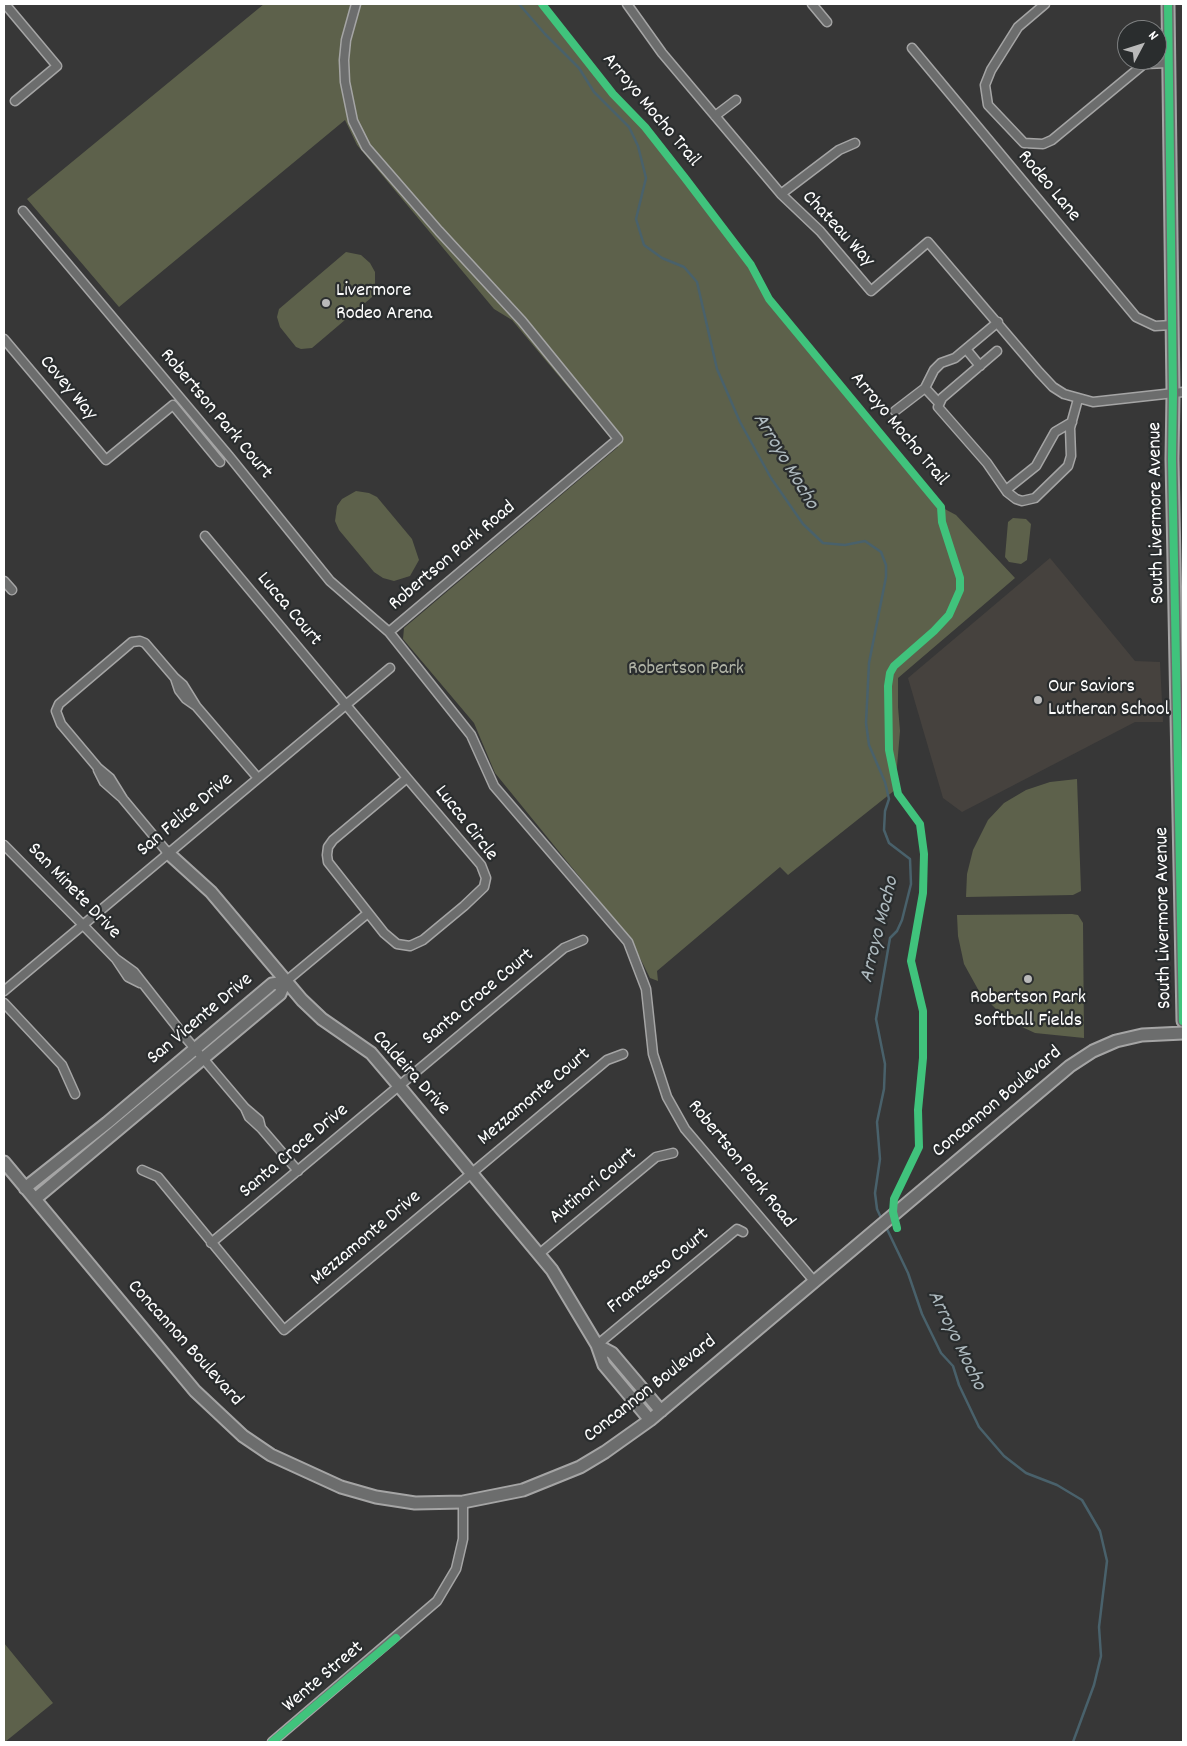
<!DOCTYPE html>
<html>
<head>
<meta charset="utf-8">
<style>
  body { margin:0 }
  #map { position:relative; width:1187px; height:1746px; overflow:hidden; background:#373737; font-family:Dekko,sans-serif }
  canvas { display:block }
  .frame { position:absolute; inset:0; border:5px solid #fff; pointer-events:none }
  .north { position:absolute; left:1117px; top:20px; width:50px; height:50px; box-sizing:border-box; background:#2a2d2e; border:1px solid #7f8182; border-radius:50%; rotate:50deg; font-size:14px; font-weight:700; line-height:20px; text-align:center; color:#fff }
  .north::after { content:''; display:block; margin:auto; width:18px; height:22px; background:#b9b9b9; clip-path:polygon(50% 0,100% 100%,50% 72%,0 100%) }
</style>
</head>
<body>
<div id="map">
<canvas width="1187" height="1746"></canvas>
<div class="frame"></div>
<div class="north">N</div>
</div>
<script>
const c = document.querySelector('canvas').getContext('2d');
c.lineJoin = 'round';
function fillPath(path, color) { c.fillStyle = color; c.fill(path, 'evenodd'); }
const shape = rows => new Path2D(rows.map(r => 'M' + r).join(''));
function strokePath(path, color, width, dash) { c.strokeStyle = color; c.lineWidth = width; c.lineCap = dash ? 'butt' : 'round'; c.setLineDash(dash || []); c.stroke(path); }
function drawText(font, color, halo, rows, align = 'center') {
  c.font = font + ' Dekko,sans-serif'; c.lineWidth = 4.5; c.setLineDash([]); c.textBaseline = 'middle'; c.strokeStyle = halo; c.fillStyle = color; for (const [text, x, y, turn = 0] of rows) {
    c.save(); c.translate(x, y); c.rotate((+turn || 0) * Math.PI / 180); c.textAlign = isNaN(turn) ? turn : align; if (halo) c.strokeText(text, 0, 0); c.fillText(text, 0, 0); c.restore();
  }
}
fillPath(shape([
  [1050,558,1135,661,1160,662,1163,722,1135,722,962,812,943,798,908,678]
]), '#46423e');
fillPath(shape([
  [264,4,542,4,624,106,661,147,751,265,769,299,799,336,941,507,956,515,1015,578,898,678,898,707,900,731,895,790,788,875,780,867,657,971,658,981,650,978,631,940,495,773,474,723,403,639,404,628,618,447,512,320,494,309,357,145,345,120,119,307,27,199],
  [346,252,361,255,370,263,375,272,375,292,372,297,312,348,301,349,296,347,280,327,277,317,279,309],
  [356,491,369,493,377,497,412,539,419,560,410,576,394,581,383,578,374,572,339,530,335,521,337,506,342,499],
  [1013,518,1026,519,1031,524,1027,560,1021,564,1009,562,1005,557,1008,522],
  [1077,779,1081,891,1073,895,966,897,967,874,973,850,988,820,1004,803,1026,790,1050,782],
  [1072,914,1078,915,1083,923,1084,1038,1035,1033,1007,1020,980,993,964,964,958,936,957,915],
  [4,1643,53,1703,5,1742,4,1742]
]), '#5d614b');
strokePath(shape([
  [519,4,545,34,579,68,594,92,629,127,638,146,646,178,636,219,644,245,662,258,684,267,697,282,717,369,740,422,771,478,803,524,823,543,845,545,865,541,881,552,886,565,886,577,869,663,866,723,869,745,885,782,889,799,885,811,884,830,889,843,910,859,911,884,902,920,897,931,890,938,876,1019,885,1064,884,1089,877,1122,880,1159,875,1193,877,1209,882,1220],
  [886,1227,908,1273,922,1314,941,1353,953,1366,959,1385,979,1427,1004,1456,1026,1473,1057,1485,1082,1500,1100,1531,1107,1561,1099,1627,1101,1656,1094,1685,1073,1742]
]), '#49616b', 2.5);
const street = shape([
  [5,4,57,66,15,101],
  [356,4,346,40,344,60,345,82,353,121,366,147,439,231,522,321,618,439,389,632],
  [627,4,662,53,781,194,820,231,871,291,928,242,1039,372,1053,387,1064,394,1093,402,1183,392],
  [812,4,827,22],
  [1045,4,1018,27,991,70,985,85,988,105,1024,143,1043,144,1052,140,1144,64,1169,63],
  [912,48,1136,317,1155,326,1172,325],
  [715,116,736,100],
  [781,194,839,150,855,143],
  [23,211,229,456,330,581,389,632,471,735,494,786,628,942,646,989,653,1054,667,1097,685,1129,814,1281],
  [4,339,106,460,173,405,220,462],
  [966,349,980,366],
  [997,351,942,398,938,407,987,463,1007,492,1016,499,1022,501,1035,498,1068,466,1071,456,1070,428,1078,399],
  [925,388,939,403],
  [895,411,925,388,934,370,941,363,955,358,998,322],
  [1006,490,1036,466,1055,432,1072,422],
  [205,536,407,778,333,840,328,847,327,855,328,862,384,933,397,944,410,946,423,940,464,906,484,887,486,878,481,865,407,778],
  [4,581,12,590],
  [175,678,179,690,186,699,196,706,257,777],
  [98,770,104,782,121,797],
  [4,845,83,925,116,959,128,977,140,983],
  [168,853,123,799,110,778,98,768,61,724,56,711,59,704,132,642,140,641,145,643,175,678,183,685,196,706],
  [116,959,134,972,185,1037,245,1108,259,1120,261,1128],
  [285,982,368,913],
  [4,991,390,668],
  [4,1003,62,1065,75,1094],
  [245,1108,249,1117,261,1128,298,1171],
  [142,1170,158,1177,284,1330,607,1060,623,1054],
  [211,1243,564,948,583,940],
  [539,1254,656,1157,673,1153],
  [597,1345,737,1229,743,1232],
  [272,1742,437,1601,456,1569,463,1539,463,1502]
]);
const secondary = shape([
  [1168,4,1173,393,1172,459,1183,1021],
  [168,853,211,892,302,1000,322,1019,371,1053,399,1086,552,1270,597,1345,604,1365,650,1420],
  [4,1162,195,1391,243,1436,271,1455,341,1487,376,1497,415,1503,463,1502,523,1490,580,1467,605,1452,650,1420,1070,1066,1093,1051,1116,1041,1142,1035,1183,1033],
  [25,1188,107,1123,272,984,285,982],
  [35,1199,280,994,285,982],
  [597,1345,612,1353,661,1411]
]);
strokePath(street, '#a5a5a5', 11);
strokePath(secondary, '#a5a5a5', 15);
strokePath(street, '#6c6d6d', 8);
strokePath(secondary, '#6c6d6d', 11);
strokePath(shape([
  [542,4,613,94,645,127,685,178,751,265,769,299,941,507,942,522,960,578,960,590,949,615,934,631,894,666,890,673,888,686,889,750,898,794,920,824,924,854,923,893,911,961,923,1011,923,1058,918,1110,919,1147,894,1199,893,1212,897,1228],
  [1168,4,1173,393,1172,459,1183,1021],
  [272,1742,396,1638]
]), '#40c37c', 8);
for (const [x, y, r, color] of [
  [326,303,5,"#b9b9b9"],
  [1038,700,5,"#b9b9b9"],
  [1028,979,5,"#b9b9b9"]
]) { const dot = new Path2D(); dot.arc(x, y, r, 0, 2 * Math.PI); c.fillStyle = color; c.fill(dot); strokePath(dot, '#2a2d2e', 2); }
drawText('20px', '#fff', '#2a2d2e', [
  ["Arroyo Mocho Trail",650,111,50],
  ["Rodeo Lane",1048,187,50],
  ["Chateau Way",837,230,47],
  ["Covey Way",67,389,50],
  ["Robertson Park Court",215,415,50],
  ["Arroyo Mocho Trail",898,430,50],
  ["South Livermore Avenue",1158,513,-91],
  ["Robertson Park Road",453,557,-40],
  ["Lucca Court",288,610,50],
  ["San Felice Drive",186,816,-40],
  ["Lucca Circle",465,824,52],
  ["San Minete Drive",73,892,46],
  ["South Livermore Avenue",1165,918,-91],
  ["Santa Croce Court",479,998,-40],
  ["San Vicente Drive",201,1020,-40],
  ["Caldeira Drive",410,1074,48],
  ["Mezzamonte Court",535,1098,-40],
  ["Concannon Boulevard",998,1103,-40],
  ["Santa Croce Drive",295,1152,-40],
  ["Robertson Park Road",740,1165,51],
  ["Autinori Court",594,1187,-40],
  ["Mezzamonte Drive",367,1239,-40],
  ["Francesco Court",659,1272,-39],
  ["Concannon Boulevard",184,1344,48],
  ["Concannon Boulevard",651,1390,-38],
  ["Wente Street",324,1678,-40]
]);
drawText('20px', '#fff', '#2a2d2e', [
  ["Livermore",336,292],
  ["Rodeo Arena",336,315],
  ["Our Saviors",1048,688],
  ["Lutheran School",1048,711],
  ["Robertson Park",1028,999,"center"],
  ["Softball Fields",1028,1022,"center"]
], 'left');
drawText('20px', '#b1b4a6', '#2a2d2e', [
  ["Robertson Park",686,670]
]);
drawText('italic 21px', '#aebabf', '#2a2d2e', [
  ["Arroyo Mocho",784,462,59],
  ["Arroyo Mocho",881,930,-76],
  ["Arroyo Mocho",955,1341,64]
]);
</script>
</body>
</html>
